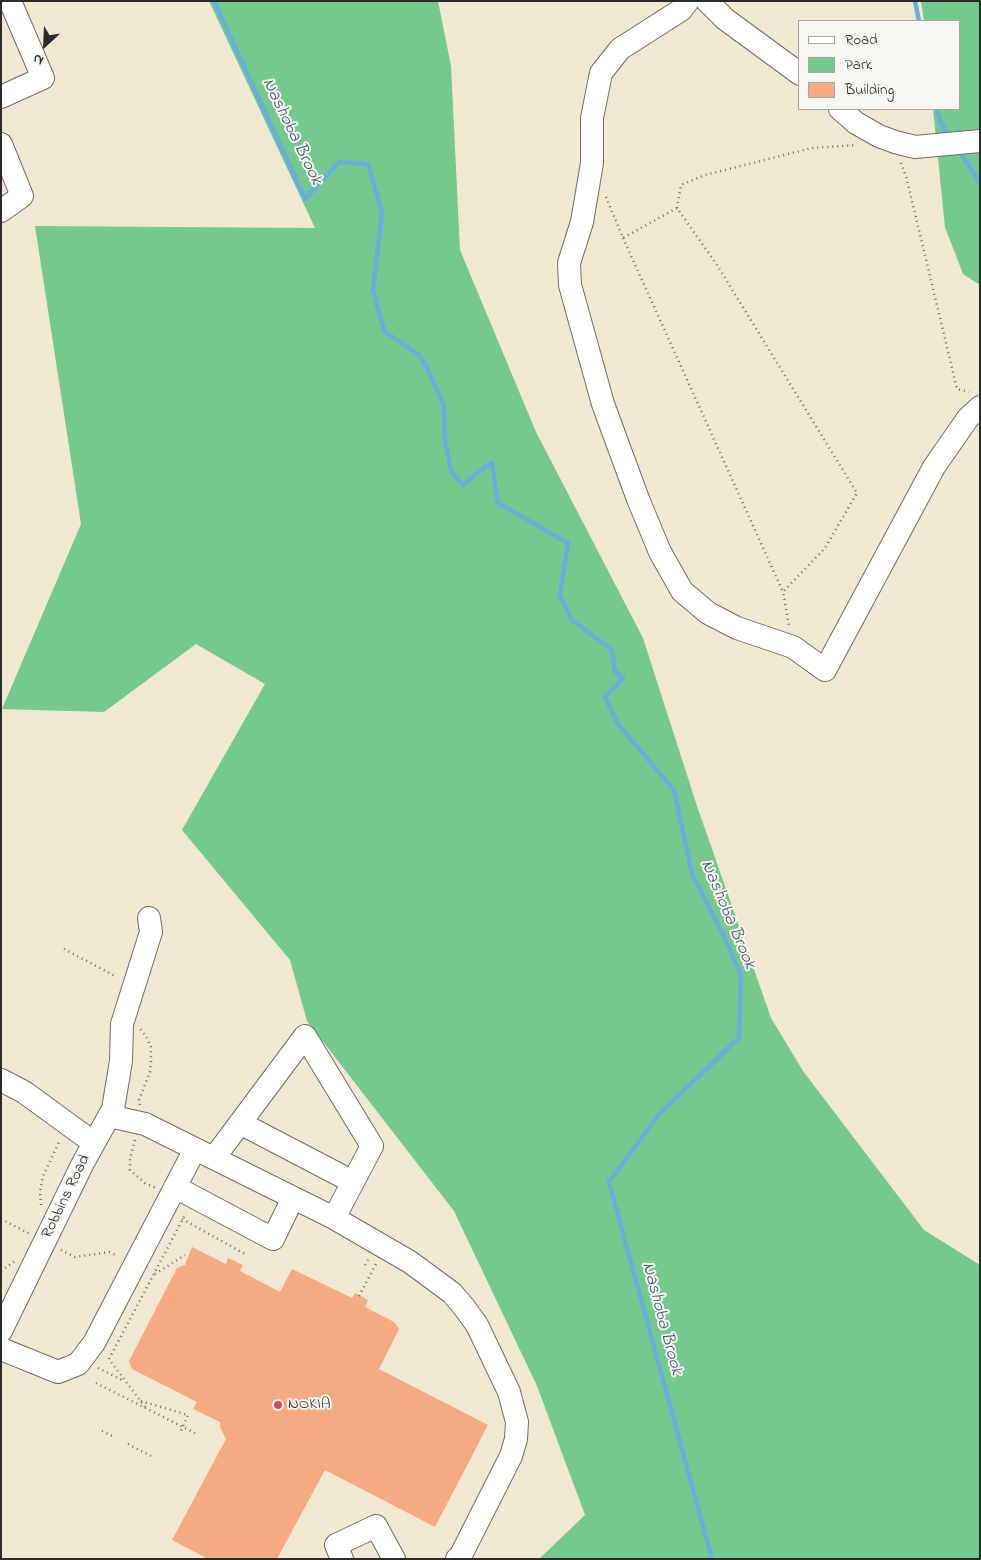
<!DOCTYPE html>
<html>
<head>
<meta charset="utf-8">
<style>
  body { margin:0 }
  #map { position:relative; width:981px; height:1560px; overflow:hidden; background:#f1e8d2; font-family:"Indie Flower",sans-serif }
  canvas { display:block }
  .frame { position:absolute; inset:0; border:2px solid #2b2b2b; pointer-events:none }
  .legend { position:absolute; left:798px; top:20px; width:162px; height:90px; box-sizing:border-box; background:#f6f6f2; border:1px solid #a5a5a2; margin:0; padding:6px 9px; list-style:none; font-size:15px; color:#2b2b2b }
  .legend li { display:flex; align-items:center; gap:10px; height:25px }
  .legend b { width:25px; border:1px solid #a5a5a2 }
  .north { position:absolute; left:20px; top:20px; width:50px; height:50px; -webkit-text-stroke:4px #f6f6f2; paint-order:stroke; rotate:205deg; font-size:14px; font-weight:700; line-height:20px; text-align:center; color:#2b2b2b }
  .north::after { content:''; display:block; margin:auto; width:18px; height:22px; background:#2b2b2b; clip-path:polygon(50% 0,100% 100%,50% 72%,0 100%) }
</style>
</head>
<body>
<div id="map">
<canvas width="981" height="1560"></canvas>
<div class="frame"></div>
<ul class="legend">
<li><b style="height:6px;background:#fff"></b>Road</li>
<li><b style="height:14px;background:#74c98d"></b>Park</li>
<li><b style="height:14px;background:#f5aa82"></b>Building</li>
</ul>
<div class="north">N</div>
</div>
<script>
const c = document.querySelector('canvas').getContext('2d');
c.lineJoin = 'round';
function fillPath(path, color) { c.fillStyle = color; c.fill(path, 'evenodd'); }
const shape = rows => new Path2D(rows.map(r => 'M' + r).join(''));
function strokePath(path, color, width, dash) { c.strokeStyle = color; c.lineWidth = width; c.lineCap = dash ? 'butt' : 'round'; c.setLineDash(dash || []); c.stroke(path); }
function drawText(font, color, halo, rows, align = 'center') {
  c.font = font + ' "Indie Flower",sans-serif'; c.lineWidth = 4; c.setLineDash([]); c.textBaseline = 'middle'; c.strokeStyle = halo; c.fillStyle = color; for (const [text, x, y, turn = 0] of rows) {
    c.save(); c.translate(x, y); c.rotate((+turn || 0) * Math.PI / 180); c.textAlign = isNaN(turn) ? turn : align; if (halo) c.strokeText(text, 0, 0); c.fillText(text, 0, 0); c.restore();
  }
}
fillPath(shape([
  [209,1,438,1,451,66,460,250,536,432,643,638,697,806,771,1018,803,1071,924,1230,980,1265,980,1559,539,1559,585,1515,537,1386,454,1211,307,1021,290,960,182,830,265,684,196,644,104,712,2,709,81,524,35,226,315,228],
  [921,1,980,1,980,285,963,274,945,227,933,109,960,109,960,21,924,21]
]), '#74c98d');
strokePath(shape([
  [214,1,305,199,339,162,368,164,382,212,373,290,384,331,419,355,428,370,444,406,445,440,451,471,463,485,486,466,492,463,498,503,568,543,560,595,572,620,612,650,615,671,623,678,605,697,618,724,674,790,692,874,722,932,741,975,739,1038,660,1113,609,1182,712,1559],
  [915,1,919,21],
  [937,109,940,121,947,133],
  [962,155,980,183]
]), '#6aaee0', 4.5);
fillPath(shape([
  [192,1247,226,1264,228,1258,243,1265,240,1271,280,1292,292,1269,352,1298,355,1293,368,1300,365,1307,394,1322,399,1329,379,1369,488,1425,435,1527,325,1470,277,1559,208,1559,172,1540,226,1439,220,1427,220,1422,193,1409,197,1402,132,1369,129,1361,177,1268,185,1265]
]), '#f5aa82');
const minor = shape([
  [688,1,681,10,620,49,601,73,592,118,592,163,582,222,569,263,570,285,603,404,638,499,660,552,682,591,708,613,737,628,793,647,825,670,934,467,968,418,980,407],
  [707,1,725,19,800,74],
  [1,97,43,78,10,1],
  [840,109,856,123,879,136,895,142,915,147,980,141],
  [1,144,22,196,1,211],
  [1,1080,24,1092,94,1143],
  [109,1116,145,1124,334,1218,410,1262,452,1293,464,1307,477,1325,509,1392,517,1422,516,1439,511,1456,461,1555,457,1559],
  [240,1123,353,1182],
  [214,1158,305,1036,372,1146,334,1218],
  [175,1187,273,1239,293,1198],
  [1,1331,83,1163,113,1109,121,1061,122,1024,151,932,149,918],
  [1,1349,58,1372,78,1364,94,1343,195,1149],
  [342,1559,336,1545,376,1526,394,1559]
]);
strokePath(minor, '#706d65', 24);
strokePath(shape([
  [901,163,907,180,957,389,969,392],
  [606,197,623,238,677,208,717,265,857,493,825,548,783,592,789,625],
  [677,208,681,185,705,175,812,148,857,145],
  [623,238,783,592],
  [64,949,117,977],
  [140,1105,139,1100,150,1072,151,1060,151,1047,146,1036,140,1029],
  [135,1140,130,1159,130,1170,145,1183,156,1188],
  [41,1205,40,1192,43,1176,60,1140],
  [1,1219,30,1234],
  [182,1219,245,1254],
  [61,1250,75,1257,109,1252,118,1256],
  [365,1265,369,1258],
  [1,1271,15,1261],
  [155,1274,185,1255],
  [359,1296,376,1264],
  [98,1368,124,1381],
  [96,1383,195,1433],
  [141,1401,188,1415,180,1433],
  [145,1407,109,1359,186,1213],
  [102,1431,114,1437],
  [128,1444,151,1456]
]), '#706d65', 2.5, [1, 4]);
strokePath(minor, '#fff', 22);
for (const [x, y, r, color] of [
  [278,1405,5,"#d1495b"]
]) { const dot = new Path2D(); dot.arc(x, y, r, 0, 2 * Math.PI); c.fillStyle = color; c.fill(dot); strokePath(dot, '#f6f6f2', 2); }
drawText('16px', '#2b2b2b', '#f6f6f2', [
  ["Robbins Road",67,1197,-64]
]);
drawText('16px', '#2b2b2b', '#f6f6f2', [
  ["NOKIA",288,1405]
], 'left');
drawText('italic 18px', '#41596a', '#f6f6f2', [
  ["Nashoba Brook",291,132,64],
  ["Nashoba Brook",727,915,67],
  ["Nashoba Brook",661,1319,75]
]);
</script>
</body>
</html>
